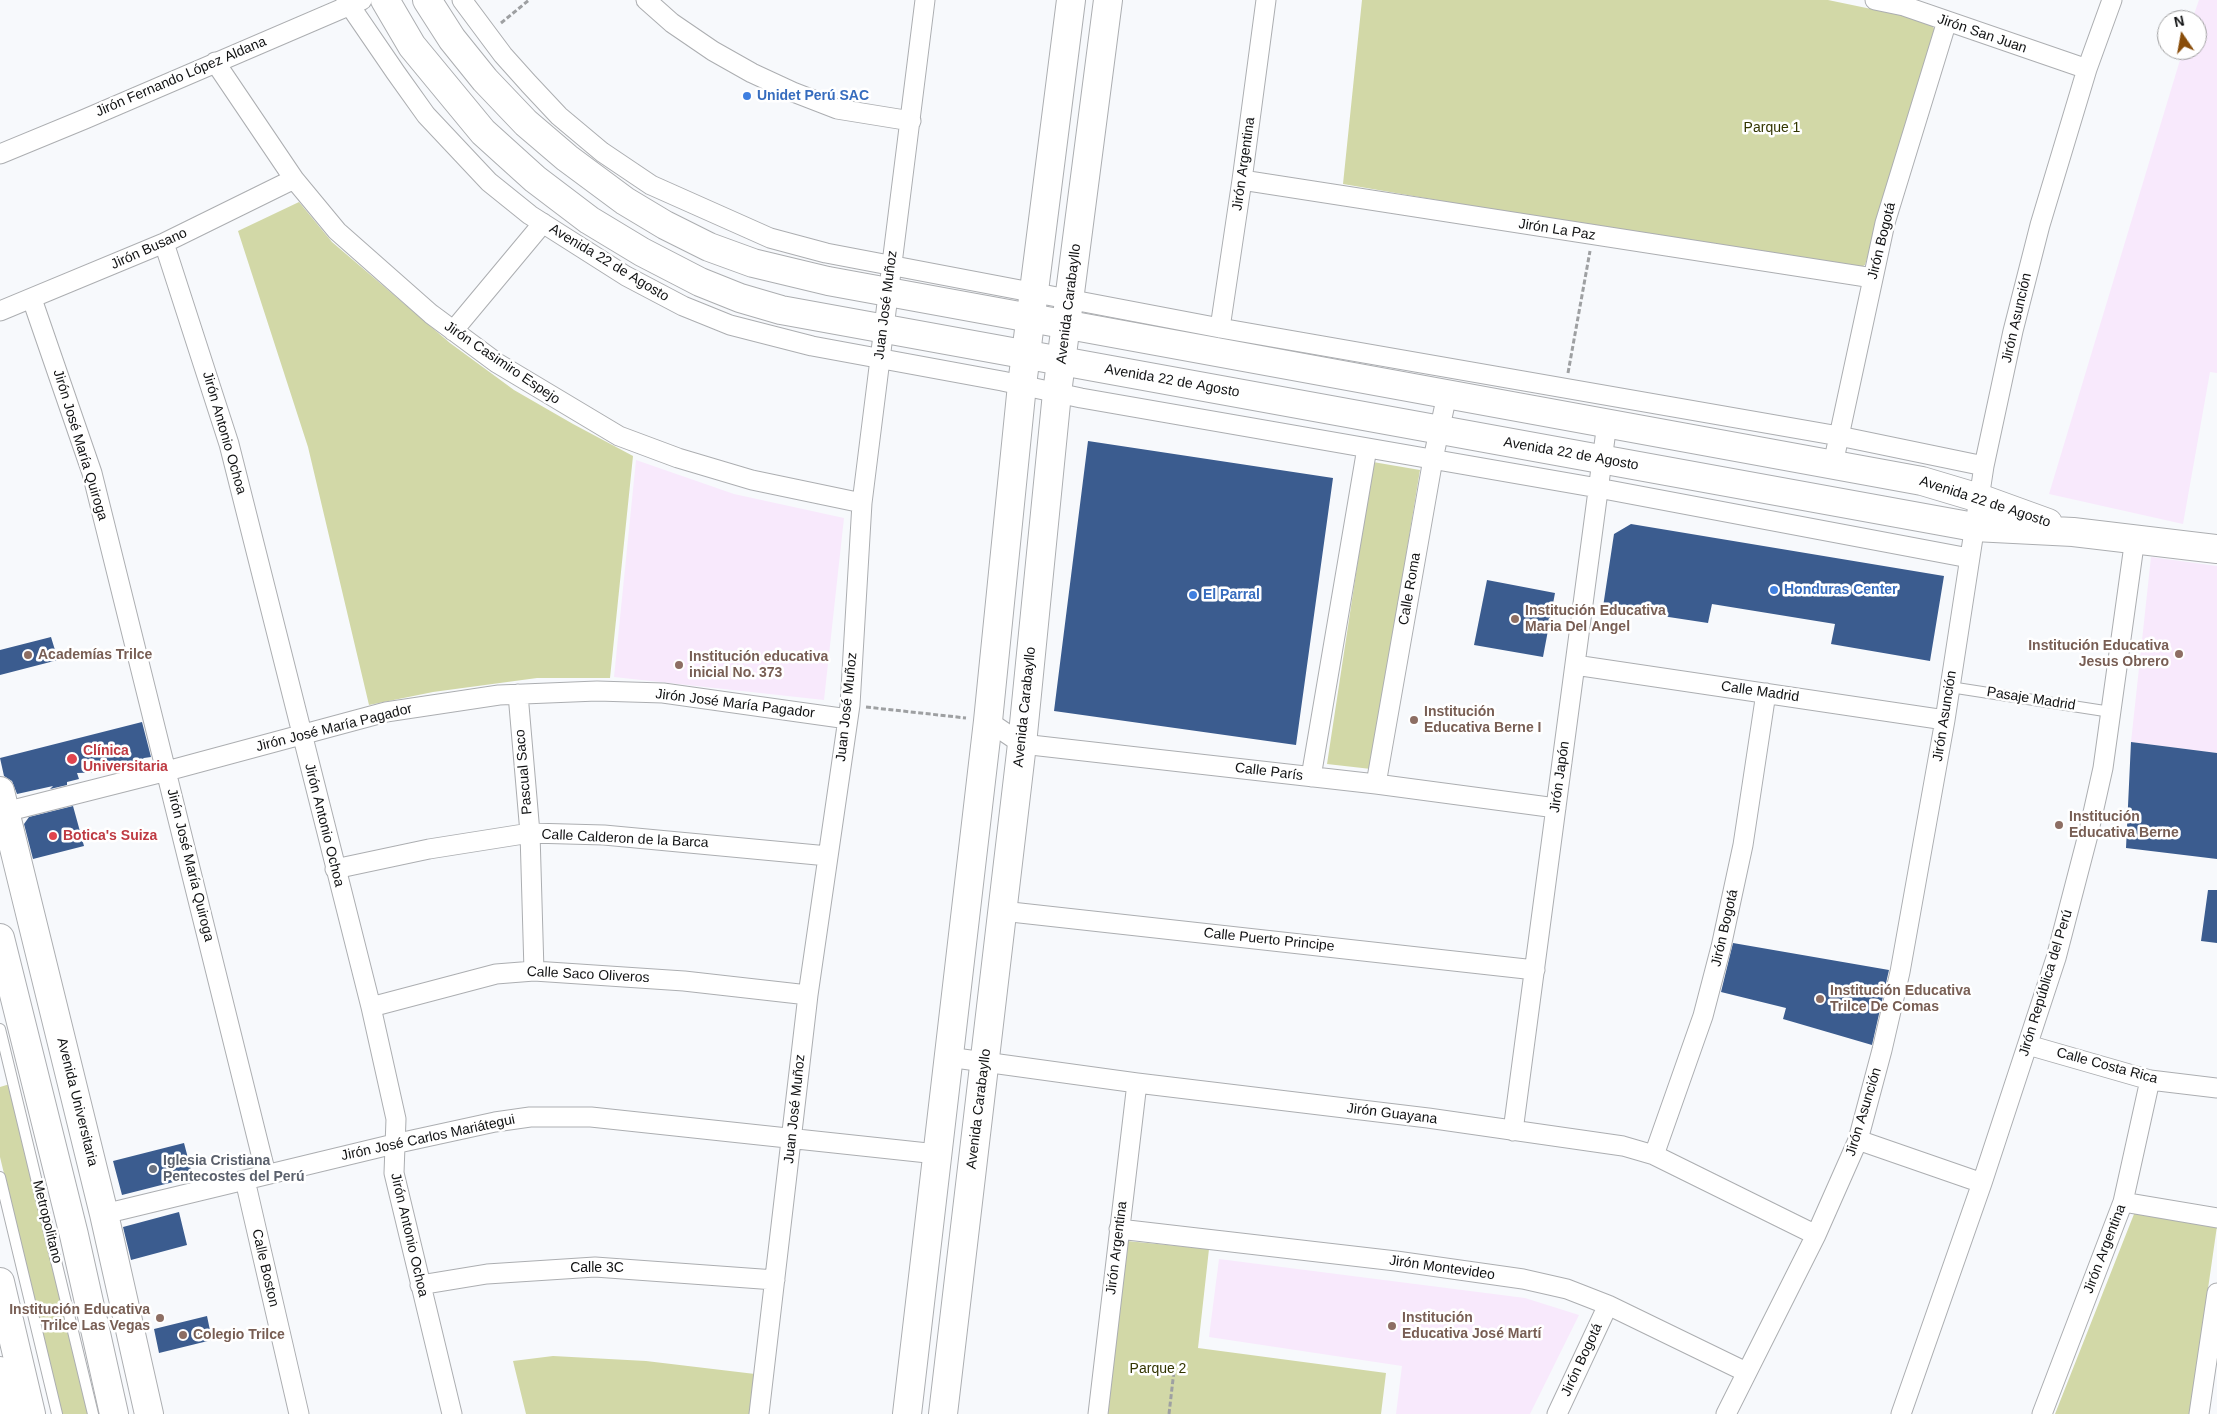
<!DOCTYPE html>
<html>
<head>
<meta charset="utf-8">
<style>
  body { margin:0 }
  #map { position:relative; width:2217px; height:1414px; overflow:hidden; background:#f7f9fc; font-family:Arial,sans-serif }
  canvas { display:block }
  .north { position:absolute; left:2157px; top:10px; width:50px; height:50px; box-sizing:border-box; background:#fff; border:1px solid #a0a0a1; border-radius:50%; rotate:348deg; font-size:14px; font-weight:700; line-height:20px; text-align:center; color:#111213 }
  .north::after { content:''; display:block; margin:auto; width:18px; height:22px; background:#894d0a; clip-path:polygon(50% 0,100% 100%,50% 72%,0 100%) }
</style>
</head>
<body>
<div id="map">
<canvas width="2217" height="1414"></canvas>
<div class="north">N</div>
</div>
<script>
const c = document.querySelector('canvas').getContext('2d');
c.lineJoin = 'round';
function fillPath(path, color) { c.fillStyle = color; c.fill(path, 'evenodd'); }
const shape = rows => new Path2D(rows.map(r => 'M' + r).join(''));
function strokePath(path, color, width, dash) { c.strokeStyle = color; c.lineWidth = width; c.lineCap = dash ? 'butt' : 'round'; c.setLineDash(dash || []); c.stroke(path); }
function drawText(font, color, halo, rows, align = 'center') {
  c.font = font + ' Arial,sans-serif'; c.lineWidth = 5; c.setLineDash([]); c.textBaseline = 'middle'; c.strokeStyle = halo; c.fillStyle = color; for (const [text, x, y, turn = 0] of rows) {
    c.save(); c.translate(x, y); c.rotate((+turn || 0) * Math.PI / 180); c.textAlign = isNaN(turn) ? turn : align; if (halo) c.strokeText(text, 0, 0); c.fillText(text, 0, 0); c.restore();
  }
}
fillPath(shape([
  [2199,0,2217,0,2217,373,2210,372,2183,524,2049,494,2183,50,2197,50,2197,20,2192,20],
  [636,460,734,494,844,518,824,700,614,677],
  [2151,557,2217,566,2217,753,2131,742],
  [1219,1259,1525,1298,1579,1315,1530,1414,1396,1414,1402,1366,1209,1337]
]), '#f8e9fc');
fillPath(shape([
  [1362,0,1828,0,1929,21,1935,30,1865,265,1853,271,1343,184],
  [299,202,332,242,450,343,514,390,573,424,633,456,610,678,537,678,433,692,369,705,308,447,238,231],
  [1373,462,1420,470,1371,769,1327,764],
  [10,1084,90,1414,62,1414,0,1157,0,1087],
  [2136,1209,2217,1226,2190,1414,2055,1414],
  [1127,1241,1209,1249,1198,1348,1386,1373,1381,1414,1108,1414],
  [553,1356,646,1361,755,1374,750,1414,526,1414,513,1361]
]), '#d2d8a7');
fillPath(shape([
  [1088,441,1333,478,1296,745,1054,711],
  [1631,524,1944,576,1930,661,1831,644,1835,624,1712,604,1708,623,1603,607,1614,534],
  [1487,580,1555,593,1543,657,1474,645],
  [51,637,58,660,0,675,0,650],
  [142,722,151,757,144,758,130,767,109,772,77,773,79,779,67,782,67,785,50,789,53,786,17,794,12,781,4,776,0,758],
  [2131,742,2217,753,2217,859,2126,848],
  [73,806,84,846,33,859,24,824,29,817],
  [2208,890,2217,890,2217,943,2201,941],
  [1733,943,1889,970,1872,1045,1783,1019,1786,1008,1721,992],
  [184,1143,193,1177,122,1195,113,1161],
  [179,1212,187,1245,131,1260,123,1227],
  [207,1316,212,1340,159,1353,154,1329]
]), '#3b5c8f');
const lane = shape([
  [1950,687,2111,712],
  [0,1029,93,1414],
  [0,1177,57,1414]
]);
const street = shape([
  [346,0,396,73,426,115,489,182,530,215,626,276,683,306,730,325,812,346,1002,381,1081,398,1598,488,1969,558],
  [462,0,503,55,529,84,559,116,602,152,651,185,770,238,826,253,1220,328,1839,436,1984,466],
  [646,0,672,23,713,51,752,73,793,92,837,109,911,121],
  [1875,0,1904,6,2087,69],
  [215,62,294,179,337,231,431,314,497,363,619,436,678,458,752,480,862,503],
  [0,154,85,119,362,0],
  [1242,180,1873,278],
  [164,243,229,444,371,1007,396,1119,394,1173,452,1414],
  [32,299,92,473,266,1174],
  [0,311,164,243,294,179],
  [1220,328,1242,180,1266,0],
  [453,331,543,223],
  [1833,464,1885,223,1947,21],
  [1575,665,1945,720],
  [518,694,530,833,534,971],
  [988,721,1022,744,1376,784,1556,808],
  [1311,777,1367,448],
  [1376,784,1433,459,1447,395],
  [5,812,167,771,386,712,499,695,597,691,663,693,848,719],
  [335,869,429,849,530,833,604,835,828,856],
  [1002,911,1535,970],
  [371,1007,496,974,534,971,684,981,808,995],
  [2028,1045,2150,1080,2217,1088],
  [948,1057,1137,1083,1428,1118,1623,1146,1654,1155,1816,1235],
  [1513,1131,1607,423],
  [1858,1140,1982,1183],
  [1654,1155,1703,1016,1721,947,1743,845,1766,693],
  [245,1180,299,1414],
  [2123,1202,2217,1218],
  [104,1214,394,1144,495,1122,530,1117,591,1117,937,1154],
  [1119,1229,1396,1261,1523,1279,1567,1289,1608,1305,1746,1372],
  [420,1285,487,1274,595,1267,775,1280],
  [759,1414,808,995,850,705,862,503,925,0],
  [1098,1414,1137,1083],
  [1557,1414,1608,1305],
  [1726,1414,1816,1235,1858,1140,1882,1050,1900,972,1945,720,1984,466,2013,331,2040,225,2087,69,2112,0],
  [1901,1414,1982,1183,2056,958,2088,835,2103,768,2135,538],
  [2042,1414,2123,1202,2150,1080],
  [2199,1414,2217,1293]
]);
const secondary = shape([
  [0,791,104,1214,149,1414],
  [0,1371,10,1414],
  [907,1414,988,721,1022,385,1071,0],
  [943,1414,1022,744,1057,393,1108,0]
]);
const primary = shape([
  [385,0,412,46,483,132,535,179,589,220,642,252,700,282,740,298,781,310,1974,527,2073,532,2217,549],
  [427,0,452,39,485,80,526,123,567,158,625,201,665,225,709,247,753,263,828,281,1922,481,1979,498,2048,523],
  [0,938,74,1235,114,1414],
  [0,1282,31,1414]
]);
strokePath(lane, '#acaeb1', 12);
strokePath(street, '#acaeb1', 21);
strokePath(secondary, '#acaeb1', 30);
strokePath(primary, '#acaeb1', 30);
strokePath(shape([
  [501,23,529,0],
  [1568,373,1590,251],
  [866,707,966,718],
  [1169,1414,1175,1362]
]), '#9ea0a2', 3, [5, 2.5]);
strokePath(lane, '#fff', 10);
strokePath(street, '#fff', 19);
strokePath(secondary, '#fff', 28);
strokePath(primary, '#fff', 28);
for (const [x, y, r, color] of [
  [747,96,5,"#3f7fe0"],
  [1774,590,5,"#3f7fe0"],
  [1193,595,5,"#3f7fe0"],
  [1515,619,5,"#8d6e63"],
  [2179,654,5,"#8d6e63"],
  [28,655,5,"#8d6e63"],
  [679,665,5,"#8d6e63"],
  [1414,720,5,"#8d6e63"],
  [72,759,6,"#e0444e"],
  [2059,825,5,"#8d6e63"],
  [53,836,5,"#e0444e"],
  [1820,999,5,"#8d6e63"],
  [153,1169,5,"#6b7280"],
  [160,1318,5,"#8d6e63"],
  [1392,1326,5,"#8d6e63"],
  [183,1335,5,"#8d6e63"]
]) { const dot = new Path2D(); dot.arc(x, y, r, 0, 2 * Math.PI); c.fillStyle = color; c.fill(dot); strokePath(dot, '#fff', 2); }
drawText('14px', '#111213', '#fff', [
  ["Jirón San Juan",1982,34,19],
  ["Jirón Fernando López Aldana",181,77,-23],
  ["Jirón Argentina",1244,164,-82],
  ["Jirón La Paz",1557,230,9],
  ["Jirón Bogotá",1882,241,-76],
  ["Jirón Busano",149,249,-24],
  ["Avenida 22 de Agosto",609,263,31],
  ["Avenida Carabayllo",1069,304,-83],
  ["Juan José Muñoz",886,305,-83],
  ["Jirón Asunción",2017,318,-77],
  ["Jirón Casimiro Espejo",502,363,34],
  ["Avenida 22 de Agosto",1172,381,10],
  ["Jirón Antonio Ochoa",224,433,74],
  ["Jirón José María Quiroga",80,445,73],
  ["Avenida 22 de Agosto",1571,454,10],
  ["Avenida 22 de Agosto",1985,502,18],
  ["Calle Roma",1410,589,-80],
  ["Calle Madrid",1760,692,8],
  ["Pasaje Madrid",2031,699,9],
  ["Jirón José María Pagador",735,704,7],
  ["Juan José Muñoz",847,707,-84],
  ["Avenida Carabayllo",1025,707,-84],
  ["Jirón Asunción",1945,716,-81],
  ["Jirón José María Pagador",334,728,-14],
  ["Pascual Saco",524,772,-95],
  ["Calle París",1269,772,7],
  ["Jirón Japón",1560,777,-82],
  ["Jirón Antonio Ochoa",324,825,76],
  ["Calle Calderon de la Barca",625,839,3],
  ["Jirón José María Quiroga",190,865,76],
  ["Jirón Bogotá",1725,928,-77],
  ["Calle Puerto Principe",1269,940,6],
  ["Calle Saco Oliveros",588,975,3],
  ["Jirón República del Perú",2046,983,-73],
  ["Calle Costa Rica",2107,1066,15],
  ["Avenida Universitaria",77,1102,76],
  ["Juan José Muñoz",795,1109,-84],
  ["Avenida Carabayllo",979,1109,-83],
  ["Jirón Asunción",1864,1112,-73],
  ["Jirón Guayana",1392,1114,7],
  ["Jirón José Carlos Mariátegui",428,1138,-12],
  ["Metropolitano",47,1222,76],
  ["Jirón Antonio Ochoa",409,1235,77],
  ["Jirón Argentina",1117,1248,-83],
  ["Jirón Argentina",2105,1249,-69],
  ["Calle Boston",265,1268,77],
  ["Calle 3C",597,1268],
  ["Jirón Montevideo",1442,1268,8],
  ["Jirón Bogotá",1582,1360,-65]
]);
drawText('bold 14px', '#366cbe', '#fff', [
  ["Unidet Perú SAC",757,96],
  ["Honduras Center",1784,590],
  ["El Parral",1203,595]
], 'left');
drawText('14px', '#323500', '#fff', [
  ["Parque 1",1772,128],
  ["Parque 2",1158,1369]
]);
drawText('bold 14px', '#785e54', '#fff', [
  ["Institución Educativa",1525,611],
  ["Maria Del Angel",1525,627],
  ["Institución Educativa",2169,646,"right"],
  ["Jesus Obrero",2169,662,"right"],
  ["Academías Trilce",38,655],
  ["Institución educativa",689,657],
  ["inicial No. 373",689,673],
  ["Institución",1424,712],
  ["Educativa Berne I",1424,728],
  ["Institución",2069,817],
  ["Educativa Berne",2069,833],
  ["Institución Educativa",1830,991],
  ["Trilce De Comas",1830,1007],
  ["Institución Educativa",150,1310,"right"],
  ["Trilce Las Vegas",150,1326,"right"],
  ["Institución",1402,1318],
  ["Educativa José Martí",1402,1334],
  ["Colegio Trilce",193,1335]
], 'left');
drawText('bold 14px', '#be3a42', '#fff', [
  ["Clínica",83,751],
  ["Universitaria",83,767],
  ["Botica's Suiza",63,836]
], 'left');
drawText('bold 14px', '#5b616d', '#fff', [
  ["Iglesia Cristiana",163,1161],
  ["Pentecostes del Perú",163,1177]
], 'left');
</script>
</body>
</html>
